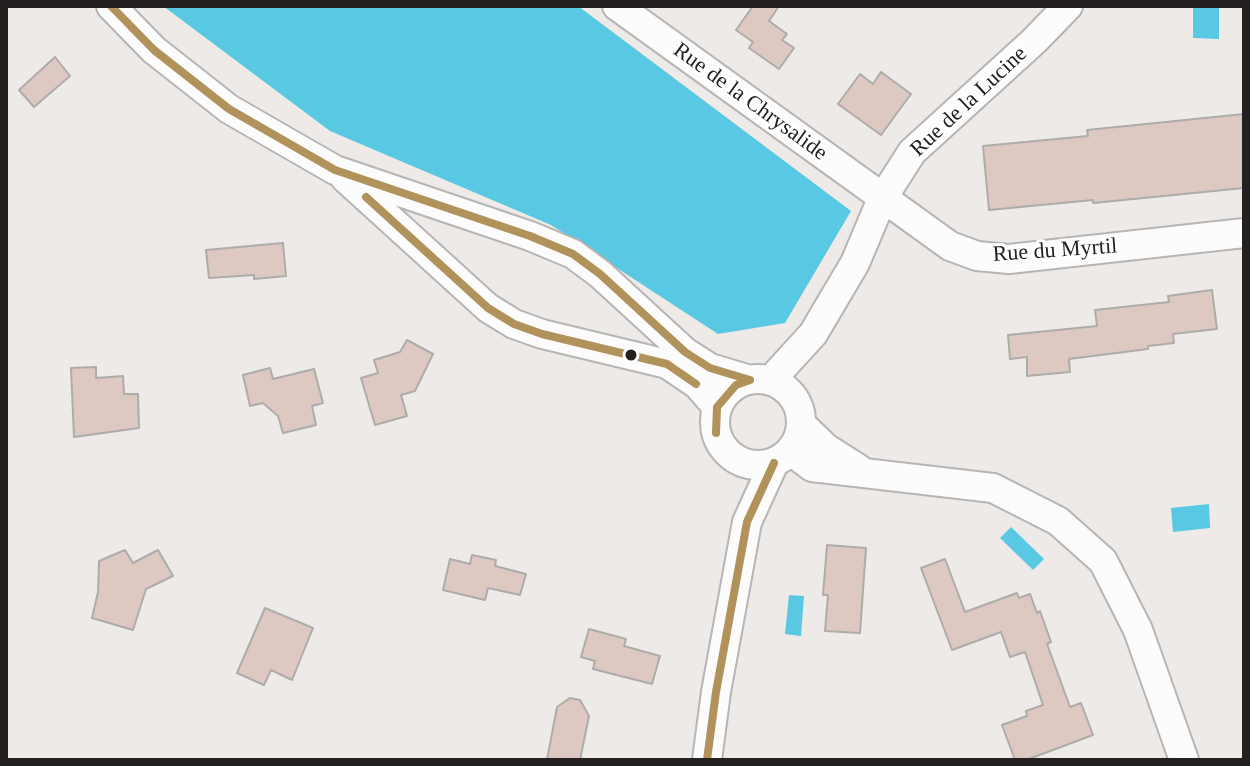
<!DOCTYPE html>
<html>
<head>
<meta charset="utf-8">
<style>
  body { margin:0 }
  #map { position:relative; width:1250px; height:766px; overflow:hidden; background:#edeae8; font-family:Georgia,serif }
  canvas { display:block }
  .frame { position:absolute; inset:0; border:8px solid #23201f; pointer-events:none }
</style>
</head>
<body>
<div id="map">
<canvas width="1250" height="766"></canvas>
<div class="frame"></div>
</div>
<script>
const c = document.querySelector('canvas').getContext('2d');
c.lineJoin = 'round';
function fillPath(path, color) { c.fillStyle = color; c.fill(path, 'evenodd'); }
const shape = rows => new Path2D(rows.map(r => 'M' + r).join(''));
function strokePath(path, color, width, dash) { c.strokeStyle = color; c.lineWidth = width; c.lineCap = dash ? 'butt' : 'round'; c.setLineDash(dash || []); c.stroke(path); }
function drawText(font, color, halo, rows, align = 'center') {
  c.font = font + ' Georgia,serif'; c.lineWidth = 6; c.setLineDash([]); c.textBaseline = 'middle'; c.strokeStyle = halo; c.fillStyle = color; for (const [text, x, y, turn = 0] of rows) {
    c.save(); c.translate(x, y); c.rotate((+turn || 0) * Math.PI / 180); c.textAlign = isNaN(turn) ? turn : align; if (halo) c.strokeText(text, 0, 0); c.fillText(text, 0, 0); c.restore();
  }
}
fillPath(shape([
  [163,6,578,6,851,211,785,323,718,334,551,225,330,131],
  [1193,6,1219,6,1219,39,1193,38],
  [1209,504,1210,528,1173,532,1171,508],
  [1011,527,1044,559,1033,570,1000,538],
  [789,595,804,596,801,636,785,634]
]), '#59c8e2');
const building = shape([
  [753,6,779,6,769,21,787,34,782,40,794,48,779,69,749,48,753,42,736,30,753,6],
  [55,57,70,76,34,107,19,90,55,57],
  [881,72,911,94,881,135,838,104,860,74,873,84,881,72],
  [1244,114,1244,188,1093,203,1093,200,989,210,983,146,1088,136,1087,130,1244,114],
  [283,243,286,276,254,279,254,275,209,278,206,250,283,243],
  [1212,290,1217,329,1173,334,1174,343,1148,346,1148,349,1069,359,1070,372,1027,376,1027,357,1010,359,1008,335,1097,326,1095,310,1169,302,1168,296,1212,290],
  [407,340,433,354,415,391,401,395,407,416,375,425,361,378,378,373,374,360,400,352,407,340],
  [96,367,96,378,123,376,124,394,138,394,139,428,74,437,71,368,96,367],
  [270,368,273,379,314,369,323,403,312,406,316,425,283,433,278,416,263,403,250,406,243,375,270,368],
  [827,545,866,548,860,633,825,631,828,595,823,595,827,545],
  [125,550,133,563,158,550,173,576,146,589,133,630,92,618,98,592,99,561,125,550],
  [472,555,496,560,495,566,526,574,520,595,488,588,485,600,443,590,450,559,470,564,472,555],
  [945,559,965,612,1017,593,1019,598,1030,594,1037,613,1040,611,1051,642,1047,644,1070,707,1081,703,1093,735,1026,760,1015,760,1002,725,1027,716,1026,711,1043,705,1025,652,1010,657,1001,632,952,650,921,568,945,559],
  [265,608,313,628,292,680,271,670,264,685,237,673,265,608],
  [589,629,626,639,624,646,660,656,652,684,593,669,595,661,581,657,589,629],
  [570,698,580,700,589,716,580,760,547,760,557,707,570,698]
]);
fillPath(building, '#ddc9c1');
strokePath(building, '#aeacab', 2);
const street = shape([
  [111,6,154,50,229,109,335,170,530,236,573,254,600,274,685,352,710,368,750,380],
  [617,6,950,246,977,256,1009,259,1244,233],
  [345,178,488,308,514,324,542,334,667,364,698,385,717,407],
  '715 422a43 43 0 1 1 86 0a43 43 0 1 1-86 0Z',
  [770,381,813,334,855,263,882,199,912,152,1034,41,1068,6],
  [801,424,826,448,859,469],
  [791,451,812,467,993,488,1058,521,1103,561,1138,630,1184,760],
  [707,760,716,692,747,522,774,463]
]);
strokePath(street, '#b7b5b4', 32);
strokePath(street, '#fcfcfc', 28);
strokePath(shape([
  [111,6,154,50,229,109,335,170,530,236,573,254,600,274,685,352,710,368,750,380],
  [366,197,488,308,514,324,542,334,667,364,696,384],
  [716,433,717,407,736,385,750,380],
  [707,760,716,692,747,522,774,463]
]), '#b1925a', 8);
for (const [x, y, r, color] of [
  [631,355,7,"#23201f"]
]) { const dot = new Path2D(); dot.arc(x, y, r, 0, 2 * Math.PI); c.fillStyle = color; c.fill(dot); strokePath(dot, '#fff', 3); }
drawText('22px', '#23201f', '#fff', [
  ["Rue de la Chrysalide",750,102,36],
  ["Rue de la Lucine",969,102,-43],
  ["Rue du Myrtil",1055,251,-4]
]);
</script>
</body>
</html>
